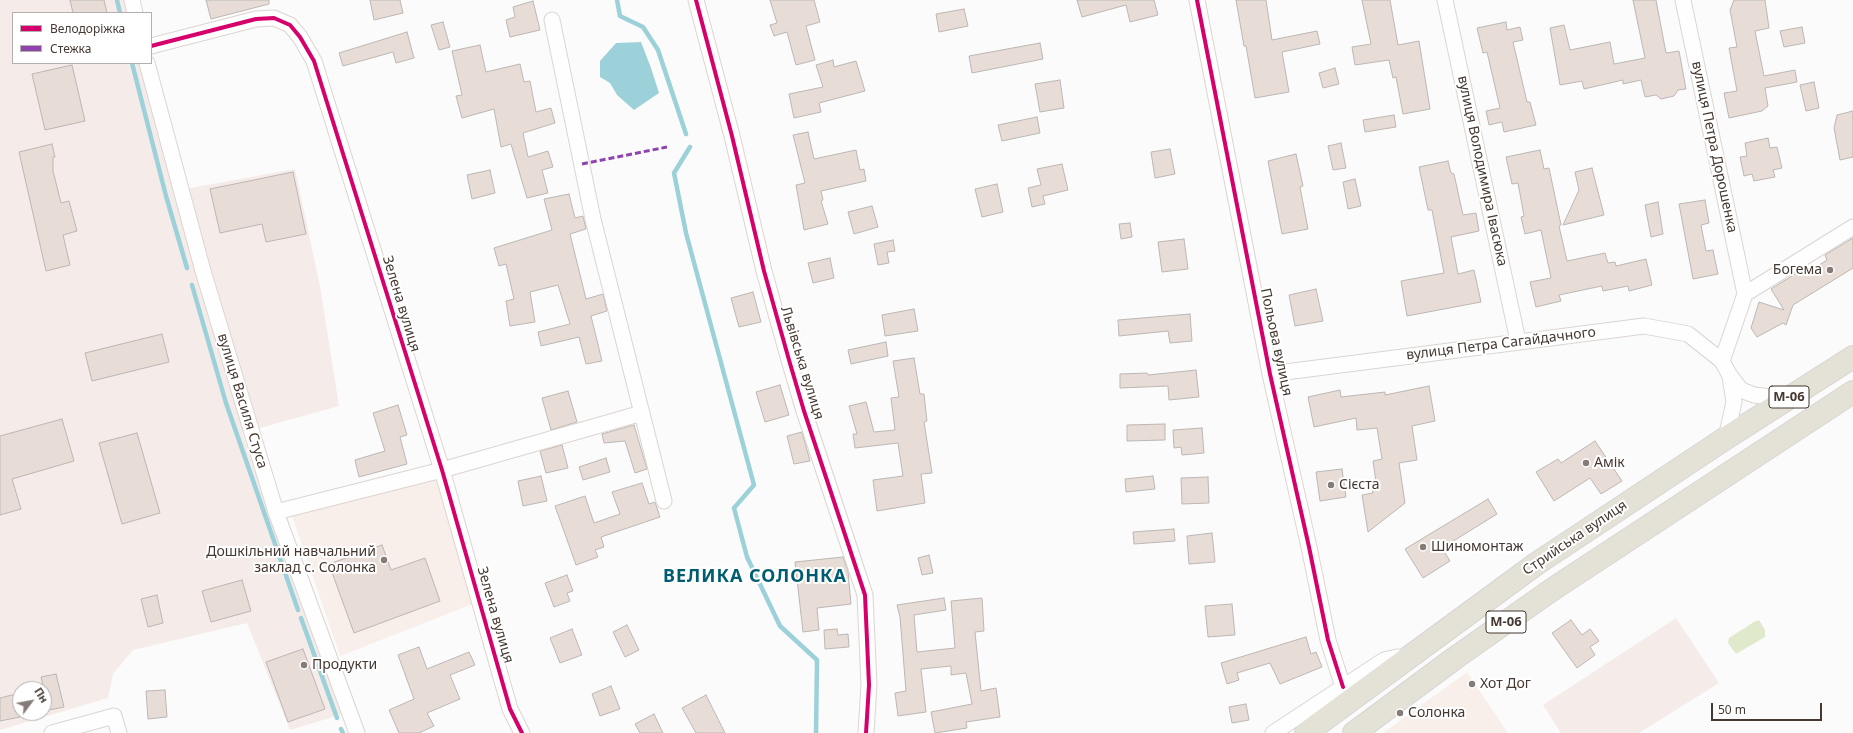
<!DOCTYPE html>
<html>
<head>
<meta charset="utf-8">
<style>
  body { margin:0 }
  #map { position:relative; width:1853px; height:733px; overflow:hidden; background:#fbfbfb; font-family:"Noto Sans",sans-serif }
  canvas { display:block }
  .legend { position:absolute; left:12px; top:12px; width:140px; height:52px; box-sizing:border-box; background:#fff; border:1px solid #b5afad; margin:0; padding:5px 7px; list-style:none; font-size:12px; color:#453831 }
  .legend li { display:flex; align-items:center; gap:8px; height:20px }
  .legend b { width:20px; border:1px solid #b5afad }
  .north { position:absolute; left:12px; top:681px; width:40px; height:40px; box-sizing:border-box; background:#fff; border:1px solid #b5afad; border-radius:50%; rotate:58deg; font-size:11px; font-weight:700; line-height:16px; text-align:center; color:#453831 }
  .north::after { content:''; display:block; margin:auto; width:14px; height:18px; background:#857c78; clip-path:polygon(50% 0,100% 100%,50% 72%,0 100%) }
  .scale { position:absolute; left:1711px; top:703px; width:111px; height:18px; box-sizing:border-box; border:2px solid #453831; border-top:0; padding-left:5px; font-size:12px; line-height:14px; white-space:nowrap; color:#453831; -webkit-text-stroke:3px #fff; paint-order:stroke }
</style>
</head>
<body>
<div id="map">
<canvas width="1853" height="733"></canvas>
<ul class="legend">
<li><b style="height:5px;background:#d6006c"></b>Велодоріжка</li>
<li><b style="height:5px;background:#8e44ad"></b>Стежка</li>
</ul>
<div class="north">Пн</div>
<div class="scale">50 m</div>
</div>
<script>
const c = document.querySelector('canvas').getContext('2d');
c.lineJoin = 'round';
function fillPath(path, color) { c.fillStyle = color; c.fill(path, 'evenodd'); }
const shape = rows => new Path2D(rows.map(r => 'M' + r).join(''));
function strokePath(path, color, width, dash) { c.strokeStyle = color; c.lineWidth = width; c.lineCap = dash ? 'butt' : 'round'; c.setLineDash(dash || []); c.stroke(path); }
function drawText(font, color, halo, rows, align = 'center') {
  c.font = font + ' "Noto Sans",sans-serif'; c.lineWidth = 4; c.setLineDash([]); c.textBaseline = 'middle'; c.strokeStyle = halo; c.fillStyle = color; for (const [text, x, y, turn = 0] of rows) {
    c.save(); c.translate(x, y); c.rotate((+turn || 0) * Math.PI / 180); c.textAlign = isNaN(turn) ? turn : align; if (halo) c.strokeText(text, 0, 0); c.fillText(text, 0, 0); c.restore();
  }
}
fillPath(shape([
  [437,478,473,604,340,656,292,516],
  [1467,672,1508,733,1383,733]
]), '#f8efea');
fillPath(shape([
  [0,0,125,0,128,13,13,13,13,63,140,63,174,191,295,169,320,286,339,406,242,433,270,514,343,714,290,730,247,623,133,650,113,674,108,698,0,730],
  [20,689,44,689,44,713,20,713],
  [1676,618,1719,683,1639,733,1561,733,1543,705]
]), '#f5ecea');
fillPath(shape([
  [1759,620,1765,630,1765,637,1736,654,1728,643,1729,638,1754,622]
]), '#e0e9cc');
fillPath(shape([
  [641,42,651,68,659,93,634,110,617,95,610,83,600,77,600,61,616,43]
]), '#9cd1da');
strokePath(shape([
  [117,0,120,13],
  [617,0,620,16,643,27,658,50,686,134],
  [132,63,166,196,187,268],
  [690,147,674,173,686,233,754,485,734,508,747,557,780,626,817,660,816,733],
  [192,285,226,403,298,610],
  [301,618,337,718],
  [341,729,343,733]
]), '#9cd1da', 4.5);
const building = shape([
  [70,0,104,0,107,13,73,13,70,0],
  [206,0,269,0,269,4,211,19,206,0],
  [370,0,400,0,403,13,374,20,370,0],
  [770,0,814,0,820,22,806,26,815,60,796,65,787,32,774,36,770,25,777,23,770,0],
  [1077,0,1154,0,1158,15,1130,22,1126,5,1082,17,1077,0],
  [1236,0,1266,0,1272,40,1317,31,1320,44,1282,52,1289,92,1255,98,1246,46,1244,46,1236,0],
  [1362,0,1390,0,1398,45,1419,41,1430,109,1403,114,1396,77,1393,78,1389,60,1355,65,1352,47,1371,44,1362,0],
  [1633,0,1656,0,1666,53,1679,51,1686,89,1678,90,1674,96,1661,99,1656,95,1645,97,1641,80,1623,84,1623,80,1584,89,1582,81,1560,85,1550,28,1564,25,1570,50,1610,42,1614,64,1645,58,1633,0],
  [1734,0,1765,0,1769,28,1755,31,1764,76,1795,70,1797,82,1765,88,1768,106,1762,111,1729,118,1724,93,1737,91,1729,48,1737,47,1730,10,1734,0],
  [533,1,540,30,510,37,506,20,515,17,513,7,533,1],
  [964,9,968,26,939,32,936,14,964,9],
  [443,22,450,47,439,50,431,25,443,22],
  [1506,22,1507,30,1520,27,1523,40,1513,42,1527,102,1530,102,1536,125,1504,132,1502,122,1489,125,1486,111,1500,108,1487,52,1483,53,1477,28,1506,22],
  [1802,27,1805,43,1784,47,1780,31,1802,27],
  [407,32,414,58,396,63,393,52,343,66,339,53,407,32],
  [1040,43,1043,59,972,73,969,56,1040,43],
  [480,45,486,72,520,64,524,82,530,81,536,112,551,108,555,123,523,133,528,157,548,151,553,167,542,170,548,193,527,198,511,144,501,147,494,109,462,118,456,96,462,95,452,51,480,45],
  [833,60,834,67,856,61,865,91,819,103,821,112,794,118,789,94,823,87,816,65,833,60],
  [72,65,85,121,45,130,32,74,72,65],
  [1335,68,1339,84,1323,88,1319,73,1335,68],
  [1060,80,1064,108,1040,112,1035,84,1060,80],
  [1814,82,1819,108,1806,111,1800,85,1814,82],
  [1853,111,1853,157,1840,160,1834,128,1837,115,1853,111],
  [1394,115,1396,127,1365,132,1363,120,1394,115],
  [1037,117,1040,133,1002,141,998,125,1037,117],
  [808,132,814,159,856,150,860,170,864,169,866,181,821,191,823,200,821,201,828,224,804,230,796,185,805,183,793,135,808,132],
  [1768,138,1770,148,1777,147,1782,168,1773,170,1775,177,1754,181,1752,174,1744,176,1740,157,1747,156,1745,143,1768,138],
  [1341,143,1346,168,1333,170,1328,146,1341,143],
  [52,144,55,157,53,157,53,171,61,203,69,201,77,231,63,235,70,265,46,271,19,152,52,144],
  [1170,149,1175,174,1155,178,1151,152,1170,149],
  [1540,150,1544,169,1549,168,1561,225,1559,226,1567,261,1605,253,1608,263,1615,262,1616,266,1646,259,1652,285,1629,291,1628,286,1603,291,1602,286,1559,295,1561,301,1536,307,1530,282,1551,278,1541,230,1525,234,1521,217,1524,216,1518,183,1512,184,1506,157,1540,150],
  [1296,154,1303,186,1300,187,1308,229,1282,234,1268,161,1296,154],
  [1448,161,1451,173,1454,174,1463,215,1476,213,1479,231,1451,237,1458,274,1474,270,1481,302,1407,316,1401,281,1444,273,1432,210,1428,210,1419,167,1448,161],
  [1062,164,1068,190,1043,196,1045,204,1032,207,1028,188,1041,185,1037,169,1062,164],
  [1592,168,1604,215,1563,225,1579,190,1575,172,1592,168],
  [490,170,495,193,472,199,467,175,490,170],
  [293,172,306,234,266,242,262,224,220,233,210,189,293,172],
  [1355,179,1361,206,1348,209,1343,182,1355,179],
  [997,184,1003,212,982,217,975,189,997,184],
  [569,194,575,218,583,216,586,229,570,234,586,299,603,294,607,311,591,316,602,361,586,364,579,337,541,346,538,332,570,324,558,285,530,292,535,322,510,326,506,301,514,299,506,264,499,266,494,248,552,230,544,199,569,194],
  [1705,200,1709,223,1701,225,1706,251,1713,250,1718,274,1693,279,1679,204,1705,200],
  [1658,202,1663,234,1651,237,1645,205,1658,202],
  [872,206,878,227,854,234,848,212,872,206],
  [1130,223,1132,237,1121,239,1119,224,1130,223],
  [1853,238,1853,268,1793,305,1786,325,1783,323,1757,337,1751,328,1759,302,1784,310,1771,289,1803,269,1807,273,1827,260,1825,255,1853,238],
  [1184,239,1188,269,1162,272,1158,242,1184,239],
  [893,240,895,251,887,252,889,263,878,265,874,244,893,240],
  [830,258,834,278,813,283,808,263,830,258],
  [1316,289,1323,321,1295,326,1289,295,1316,289],
  [753,292,761,322,739,327,731,298,753,292],
  [914,309,918,331,885,336,882,315,914,309],
  [1190,314,1192,341,1170,343,1168,331,1119,336,1118,320,1190,314],
  [162,334,169,362,92,381,85,353,162,334],
  [886,342,888,356,851,364,848,350,886,342],
  [914,358,920,394,924,394,927,421,924,422,932,473,921,474,925,503,877,511,873,480,903,476,898,443,855,448,853,434,857,434,849,406,866,402,874,432,895,430,891,398,899,397,893,361,914,358],
  [1196,370,1199,397,1169,400,1168,386,1120,388,1120,374,1147,373,1148,375,1196,370],
  [780,385,789,415,765,422,756,392,780,385],
  [1429,386,1435,421,1412,426,1417,460,1399,463,1405,503,1368,532,1362,495,1373,493,1371,483,1376,482,1373,461,1382,459,1377,428,1357,430,1356,418,1314,427,1308,397,1340,390,1341,397,1385,392,1385,395,1429,386],
  [568,391,577,422,551,430,542,398,568,391],
  [398,405,407,435,400,437,407,464,359,477,355,460,385,451,373,413,398,405],
  [62,419,74,461,12,479,21,509,0,515,0,436,62,419],
  [1165,424,1165,440,1127,441,1127,425,1165,424],
  [634,425,647,469,635,473,625,441,604,443,602,434,634,425],
  [1202,428,1204,453,1182,455,1181,447,1174,448,1173,430,1202,428],
  [802,432,810,461,794,464,787,436,802,432],
  [137,433,160,513,122,524,99,443,137,433],
  [1595,441,1622,481,1601,494,1590,478,1554,501,1536,472,1558,459,1561,463,1595,441],
  [562,445,568,468,546,473,540,451,562,445],
  [606,458,610,472,583,480,579,467,606,458],
  [1342,469,1346,497,1320,501,1316,472,1342,469],
  [541,476,547,501,523,506,518,481,541,476],
  [1153,476,1155,489,1126,492,1125,479,1153,476],
  [1208,477,1209,503,1182,504,1181,478,1208,477],
  [642,483,649,504,655,502,660,517,601,537,604,547,595,550,598,557,576,565,555,506,585,496,594,523,620,514,612,492,642,483],
  [1488,499,1497,514,1442,548,1450,561,1423,578,1405,549,1488,499],
  [1174,529,1175,541,1134,544,1133,532,1174,529],
  [1212,533,1215,562,1189,564,1187,536,1212,533],
  [382,545,391,570,425,558,440,601,354,633,329,564,382,545],
  [929,555,933,573,922,575,918,558,929,555],
  [843,557,848,571,851,604,817,608,819,630,803,632,795,562,843,557],
  [567,575,573,591,567,593,570,601,554,607,545,583,567,575],
  [242,580,251,611,211,622,202,591,242,580],
  [157,595,163,623,148,627,141,599,157,595],
  [944,598,946,610,914,615,917,652,955,648,951,601,982,598,984,631,975,632,981,691,996,688,1000,717,966,722,967,728,935,733,931,712,972,704,966,673,951,675,951,666,921,669,926,712,898,716,895,693,906,691,900,617,897,605,944,598],
  [1232,604,1235,635,1208,637,1205,606,1232,604],
  [1571,620,1582,635,1590,629,1599,641,1590,647,1595,655,1577,668,1552,633,1571,620],
  [627,625,639,650,625,657,613,632,627,625],
  [572,629,582,655,560,663,550,638,572,629],
  [837,629,838,635,848,634,849,647,825,649,824,630,837,629],
  [1306,637,1311,654,1316,652,1322,667,1280,684,1270,663,1237,673,1239,680,1227,684,1221,663,1306,637],
  [419,647,427,669,469,652,475,665,450,675,460,699,427,713,434,726,419,733,399,733,389,710,414,699,398,655,419,647],
  [303,649,325,709,288,722,266,662,303,649],
  [56,674,64,707,44,711,44,689,41,677,56,674],
  [611,686,620,709,600,716,592,694,611,686],
  [165,690,167,717,148,719,146,691,165,690],
  [20,693,20,717,0,721,0,698,20,693],
  [706,695,725,733,696,733,682,708,706,695],
  [1246,704,1249,720,1232,723,1229,707,1246,704],
  [654,714,663,733,640,733,635,724,654,714]
]);
fillPath(building, '#e7dcd6');
strokePath(building, '#bcb7b4', 1);
const street = shape([
  [132,0,135,13],
  [696,0,732,136,764,271,789,360,804,411,865,595,869,685,866,733],
  [1197,0,1270,374,1309,547,1328,640,1343,687],
  [1445,0,1518,341],
  [1683,0,1745,294],
  [552,20,593,219,664,501],
  [151,46,256,19,274,18,290,25,300,37,314,61,442,470,510,709,522,733],
  [147,63,203,271,276,512,357,733],
  [1722,361,1745,294,1853,227],
  [1270,374,1644,326,1688,334,1722,361,1729,374,1741,390,1754,395,1772,397,1791,396],
  [1726,438,1734,402,1730,377],
  [276,512,442,470,642,413],
  [52,733,114,716,119,733],
  [1273,733,1384,660,1397,657,1407,658]
]);
const highway = shape([
  [1306,733,1536,564,1726,438,1853,357],
  [1354,733,1455,658,1553,589,1853,392]
]);
strokePath(street, '#dcd5d1', 17);
strokePath(highway, '#d8d6d4', 24);
strokePath(street, '#fefefe', 15);
strokePath(highway, '#e4e1d6', 22);
strokePath(shape([
  [582,164,667,147]
]), '#8e44ad', 3, [6, 3]);
strokePath(shape([
  [696,0,732,136,764,271,789,360,804,411,865,595,869,685,866,733],
  [1197,0,1270,374,1309,547,1328,640,1343,687],
  [151,46,256,19,274,18,290,25,300,37,314,61,442,470,510,709,522,733]
]), '#d6006c', 4);
for (const [x, y, r, color] of [
  [1830,270,4,"#857c78"],
  [1586,463,4,"#857c78"],
  [1331,485,4,"#857c78"],
  [1423,547,4,"#857c78"],
  [384,560,4,"#857c78"],
  [304,665,4,"#857c78"],
  [1472,684,4,"#857c78"],
  [1400,713,4,"#857c78"]
]) { const dot = new Path2D(); dot.arc(x, y, r, 0, 2 * Math.PI); c.fillStyle = color; c.fill(dot); strokePath(dot, '#fff', 1.5); }
for (const [x, y, w] of [
  [1789,397,40],
  [1506,622,40]
]) { const box = new Path2D(); box.roundRect(x - w / 2, y - 11, w, 22, 3); c.fillStyle = '#fff'; c.fill(box); strokePath(box, '#453831', 1); }
drawText('bold 13px', '#453831', null, [
  ["М-06",1789,397],
  ["М-06",1506,622]
]);
drawText('14px', '#453831', '#fff', [
  ["вулиця Петра Дорошенка",1714,147,78],
  ["вулиця Володимира Івасюка",1482,171,78],
  ["Зелена вулиця",401,304,73],
  ["Польова вулиця",1276,342,78],
  ["вулиця Петра Сагайдачного",1501,344,-7],
  ["Львівська вулиця",802,363,73],
  ["вулиця Василя Стуса",242,401,73],
  ["Стрийська вулиця",1575,538,-34],
  ["Зелена вулиця",495,615,74]
]);
drawText('14px', '#453831', '#fff', [
  ["Богема",1822,270,"right"],
  ["Амік",1594,463],
  ["Сієста",1339,485],
  ["Шиномонтаж",1431,547],
  ["Дошкільний навчальний",376,552,"right"],
  ["заклад с. Солонка",376,568,"right"],
  ["Продукти",312,665],
  ["Хот Дог",1480,684],
  ["Солонка",1408,713]
], 'left');
c.letterSpacing = '1px';
drawText('bold 18px', '#005d71', '#fff', [
  ["ВЕЛИКА СОЛОНКА",755,577]
]);
c.letterSpacing = '0px';
</script>
</body>
</html>
